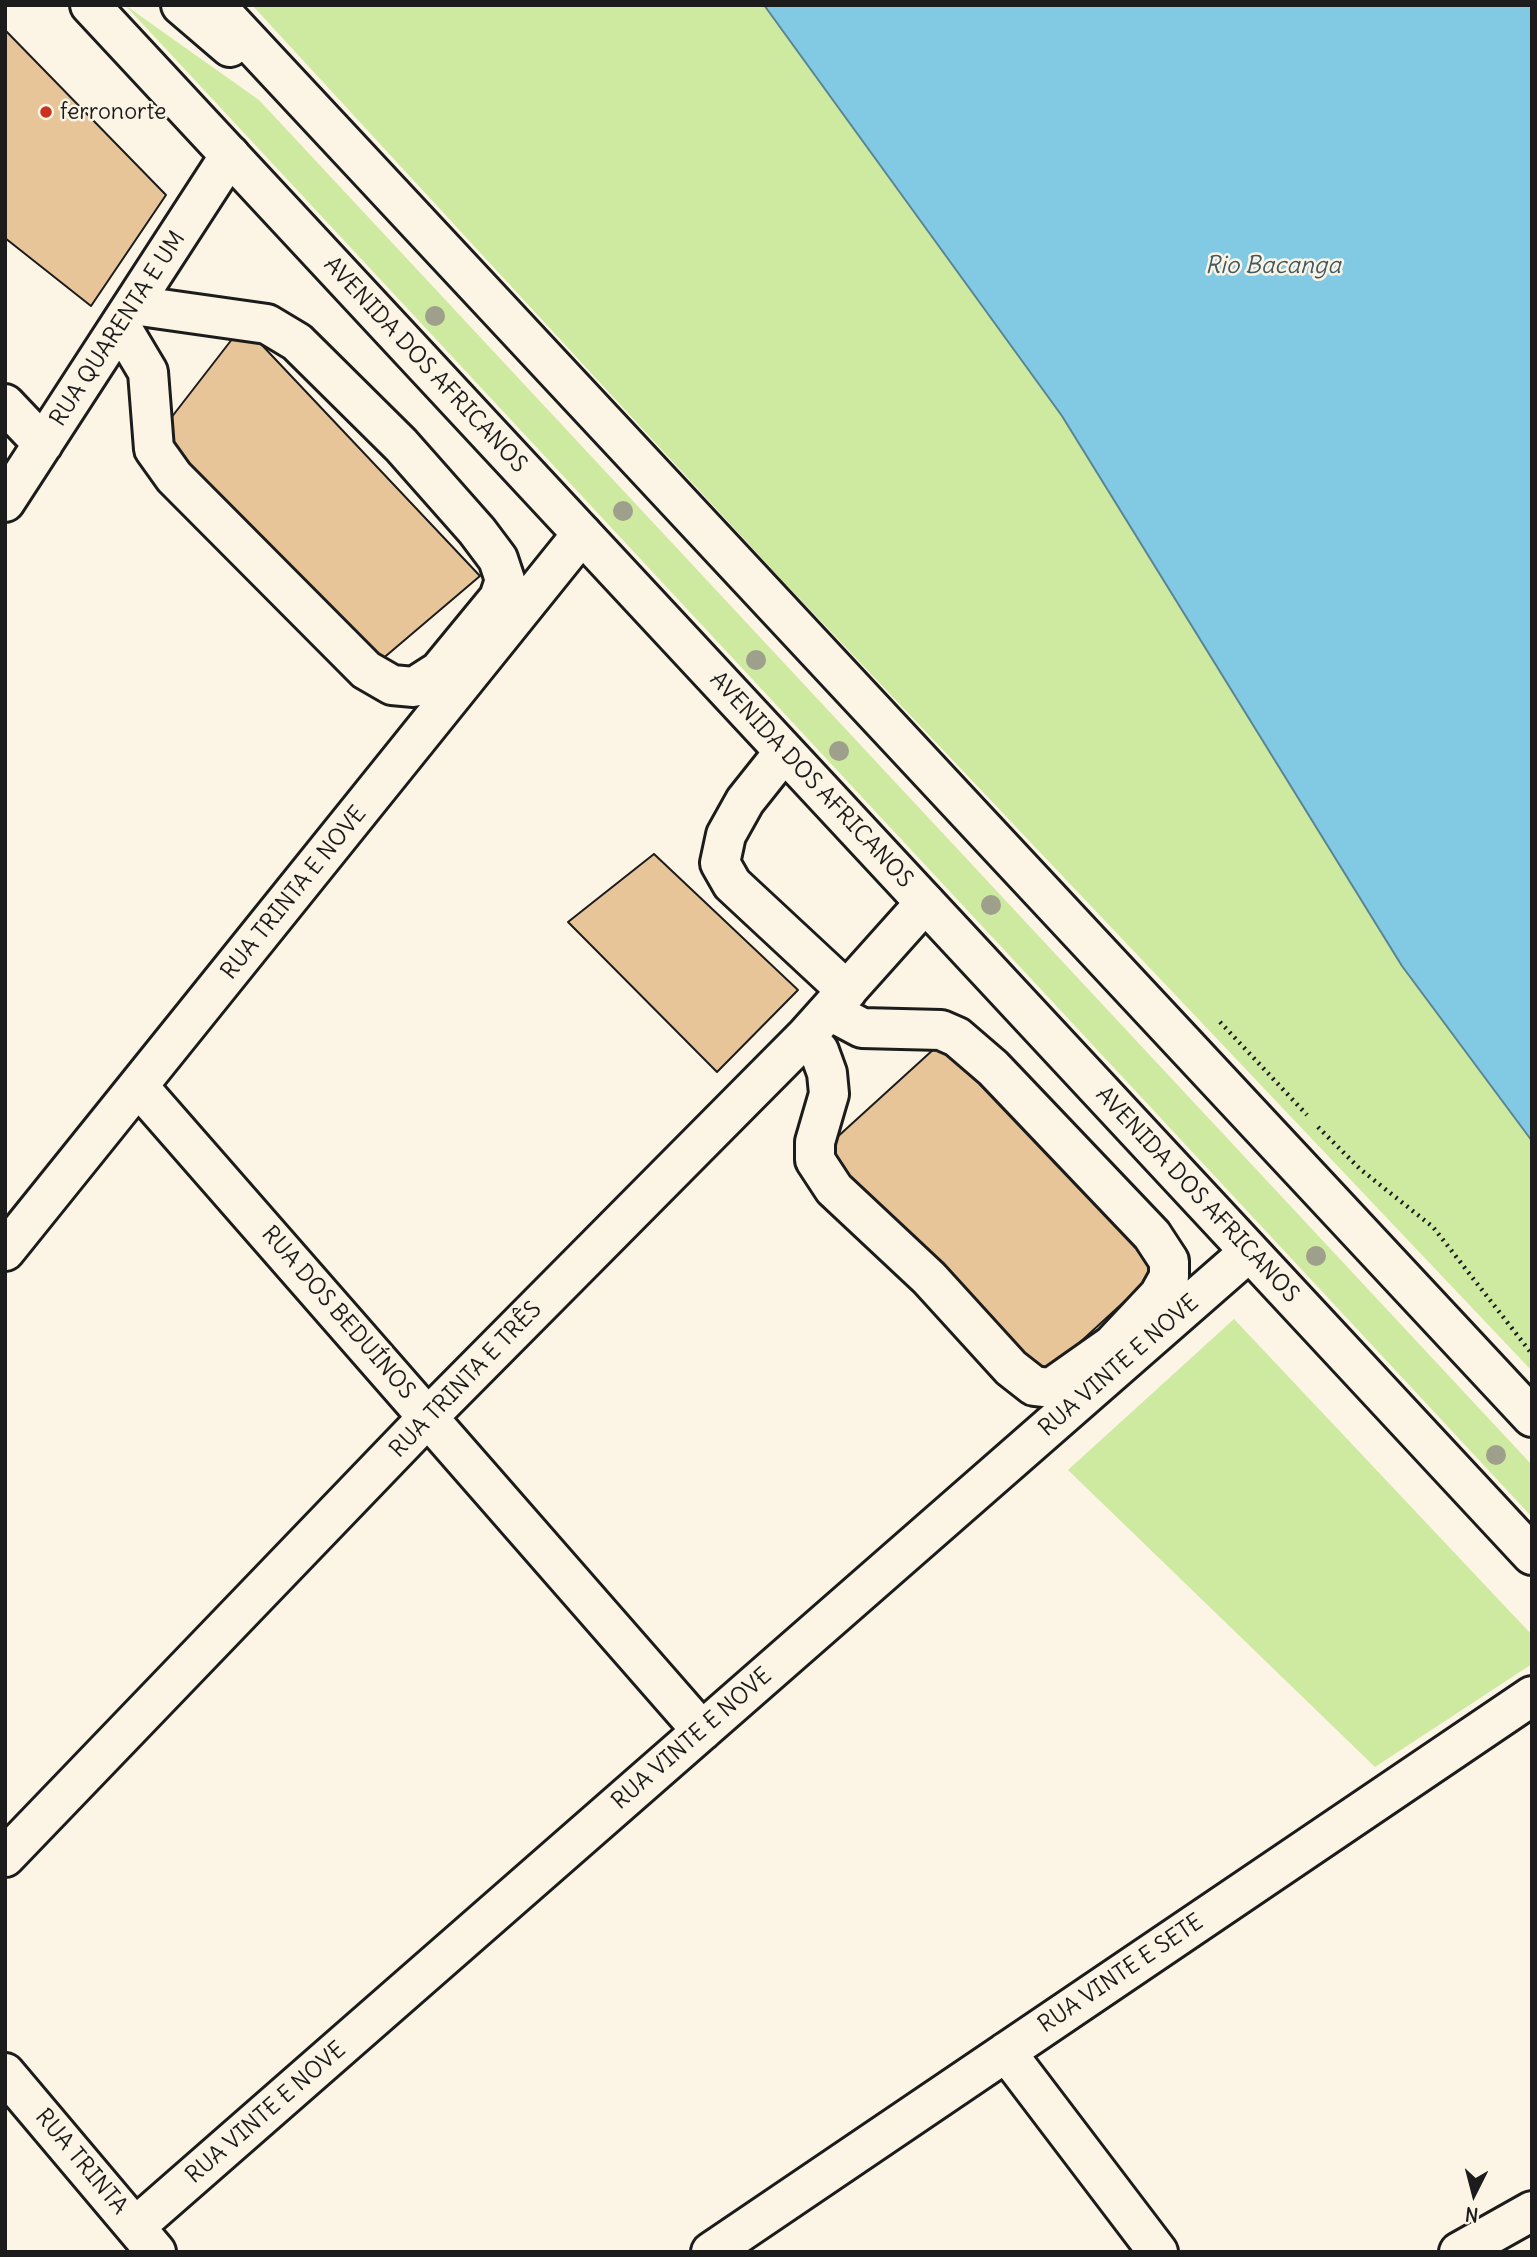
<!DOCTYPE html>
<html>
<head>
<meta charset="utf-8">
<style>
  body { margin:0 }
  #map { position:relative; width:1537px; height:2257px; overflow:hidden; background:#fcf5e5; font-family:Delius,sans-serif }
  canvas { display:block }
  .frame { position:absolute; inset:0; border:7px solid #1c1c1c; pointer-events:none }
  .north { position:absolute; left:1439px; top:2159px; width:70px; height:70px; -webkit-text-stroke:5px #fcf5e5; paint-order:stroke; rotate:186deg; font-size:19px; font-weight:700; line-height:28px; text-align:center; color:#1c1c1c }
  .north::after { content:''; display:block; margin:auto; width:24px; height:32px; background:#1c1c1c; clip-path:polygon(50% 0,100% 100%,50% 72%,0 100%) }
</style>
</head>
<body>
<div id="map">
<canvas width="1537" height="2257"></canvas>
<div class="frame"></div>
<div class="north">N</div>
</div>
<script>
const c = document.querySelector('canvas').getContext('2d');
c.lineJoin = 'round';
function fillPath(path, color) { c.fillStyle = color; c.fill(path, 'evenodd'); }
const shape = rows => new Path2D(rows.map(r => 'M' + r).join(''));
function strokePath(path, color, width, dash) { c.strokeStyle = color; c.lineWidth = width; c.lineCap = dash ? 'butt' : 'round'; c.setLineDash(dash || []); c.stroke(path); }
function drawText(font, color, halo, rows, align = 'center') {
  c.font = font + ' Delius,sans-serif'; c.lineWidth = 5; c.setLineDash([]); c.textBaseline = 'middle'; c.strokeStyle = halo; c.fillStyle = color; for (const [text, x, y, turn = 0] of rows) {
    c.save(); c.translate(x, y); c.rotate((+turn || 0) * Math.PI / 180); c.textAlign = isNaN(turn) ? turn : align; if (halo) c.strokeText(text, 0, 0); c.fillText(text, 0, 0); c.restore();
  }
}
fillPath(shape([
  [125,5,259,100,1532,1465,1532,1517],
  [252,5,764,5,1062,416,1402,966,1532,1141,1532,1371,779,577],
  [1234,1319,1532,1635,1532,1664,1375,1767,1068,1470]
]), '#cee9a0');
const water = shape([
  [764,5,1532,5,1532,1141,1402,966,1062,416,764,5]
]);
fillPath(water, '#82cae3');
strokePath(water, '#598493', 2);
const building = shape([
  [5,30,166,195,91,306,5,238,5,30],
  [243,325,480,576,380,661,157,436,243,325],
  [654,854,798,990,717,1072,568,922,654,854],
  [946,1038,1162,1267,1041,1378,823,1150,946,1038]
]);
fillPath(building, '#e8c599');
strokePath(building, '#1c1c1c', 2);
const minor = shape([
  [120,325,148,372,154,449,174,477,366,670,392,685,414,687,439,671,499,598,505,580,498,559,477,531,401,445,297,342,267,324,133,305],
  [5,404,43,444],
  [5,502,230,155],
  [784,752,745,801,726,835,720,863,732,884,847,991],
  [806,1036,819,1051,827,1073,829,1094,815,1142,815,1160,834,1189,929,1278,1011,1368,1034,1386,1051,1388,1112,1345,1159,1295,1169,1277,1169,1261,1152,1235,993,1068,957,1037,941,1030,862,1028,830,1011],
  [138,1086,702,1731],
  [5,1251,582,534],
  [5,1857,429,1416,806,1036,925,903],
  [1006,2052,1158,2252],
  [5,2073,156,2252],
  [135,2227,1249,1252],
  [711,2252,1532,1696],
  [1459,2252,1532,2211]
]);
const major = shape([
  [90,5,1532,1555],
  [181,5,230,47],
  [215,5,1532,1417]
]);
strokePath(minor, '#1c1c1c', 44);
strokePath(major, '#1c1c1c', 44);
strokePath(shape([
  [1220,1022,1307,1115],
  [1318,1127,1360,1169,1433,1227,1532,1354]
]), '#1c1c1c', 4.5, [2, 5]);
strokePath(minor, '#fcf5e5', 38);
strokePath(major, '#fcf5e5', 38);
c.fillStyle = '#9ea08c';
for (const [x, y] of [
  [435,316],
  [623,511],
  [756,660],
  [839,751],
  [991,905],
  [1316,1256],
  [1496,1455]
]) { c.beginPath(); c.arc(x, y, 10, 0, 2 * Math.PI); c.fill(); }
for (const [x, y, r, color] of [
  [46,112,7,"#c8321e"]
]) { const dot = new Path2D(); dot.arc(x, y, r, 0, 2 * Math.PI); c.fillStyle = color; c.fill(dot); strokePath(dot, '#fcf5e5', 2.5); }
drawText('23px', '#1c1c1c', '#fcf5e5', [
  ["ferronorte",60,112]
], 'left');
drawText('23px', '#1c1c1c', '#fcf5e5', [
  ["RUA QUARENTA E UM",118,329,-57],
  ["AVENIDA DOS AFRICANOS",425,365,47],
  ["AVENIDA DOS AFRICANOS",811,780,47],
  ["RUA TRINTA E NOVE",294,893,-51],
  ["AVENIDA DOS AFRICANOS",1197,1195,47],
  ["RUA DOS BEDUÍNOS",338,1313,49],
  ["RUA VINTE E NOVE",1119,1366,-41],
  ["RUA TRINTA E TRÊS",466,1380,-46],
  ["RUA VINTE E NOVE",692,1739,-41],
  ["RUA VINTE E SETE",1121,1974,-34],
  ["RUA VINTE E NOVE",266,2113,-41],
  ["RUA TRINTA",81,2162,50]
]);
drawText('italic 24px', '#405962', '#fcf5e5', [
  ["Rio Bacanga",1273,266]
]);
</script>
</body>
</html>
